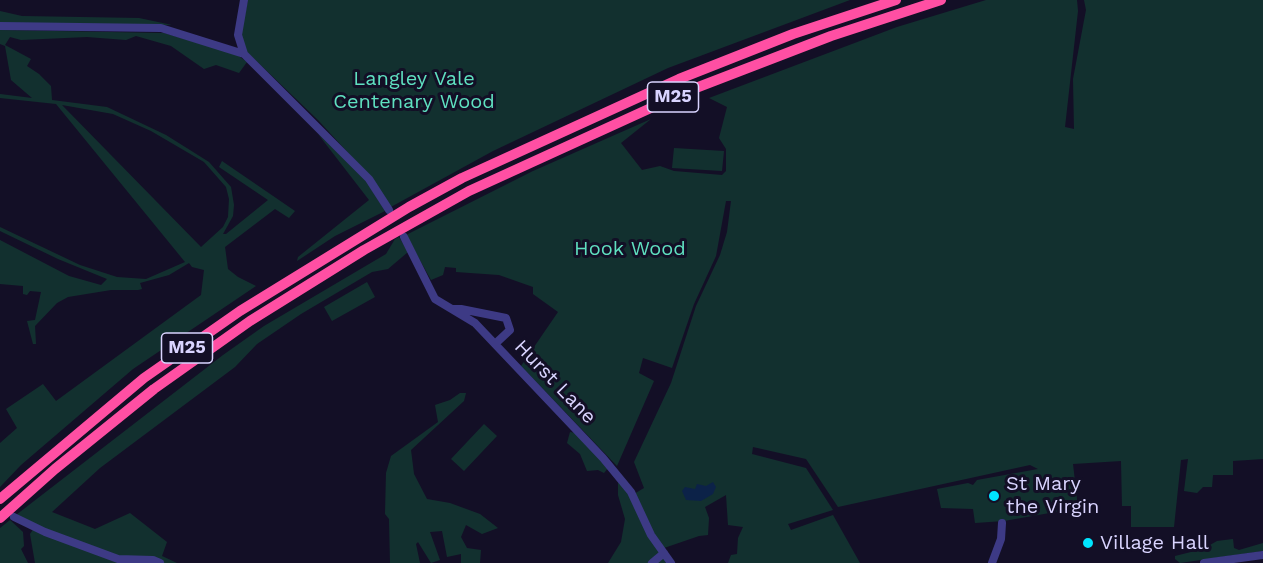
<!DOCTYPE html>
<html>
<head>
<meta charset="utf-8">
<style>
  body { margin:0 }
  canvas { display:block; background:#130f26 }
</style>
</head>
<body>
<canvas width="1263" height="563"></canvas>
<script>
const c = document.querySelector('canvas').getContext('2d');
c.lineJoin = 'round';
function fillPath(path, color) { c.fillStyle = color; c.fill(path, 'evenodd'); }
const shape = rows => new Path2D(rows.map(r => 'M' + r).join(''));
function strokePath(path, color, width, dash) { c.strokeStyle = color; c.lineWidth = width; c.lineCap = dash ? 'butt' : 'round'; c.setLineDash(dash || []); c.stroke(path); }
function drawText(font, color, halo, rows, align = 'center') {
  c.font = font + ' "Work Sans",sans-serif'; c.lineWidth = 6; c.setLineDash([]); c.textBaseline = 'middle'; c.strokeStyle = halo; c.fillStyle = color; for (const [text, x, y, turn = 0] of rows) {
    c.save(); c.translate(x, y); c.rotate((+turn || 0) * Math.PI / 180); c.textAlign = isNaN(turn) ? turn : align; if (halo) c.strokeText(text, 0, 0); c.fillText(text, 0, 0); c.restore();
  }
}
fillPath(shape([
  [248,0,850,0,668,68,493,151,389,208,375,182,318,120,245,50,240,37],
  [986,0,1077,0,1078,11,1065,127,1074,129,1073,79,1086,10,1084,0,1263,0,1263,459,1233,461,1233,475,1213,475,1212,487,1203,487,1197,493,1184,491,1188,459,1181,460,1174,527,1131,527,1131,506,1122,506,1121,461,1073,464,1078,508,1004,521,975,523,973,509,941,508,937,489,968,483,973,485,977,480,1038,469,1030,465,838,507,806,459,753,447,752,454,806,468,833,510,788,524,791,530,833,515,860,563,728,563,731,555,737,554,738,538,743,527,728,525,726,495,705,507,709,518,708,535,699,536,664,548,652,532,634,494,644,488,634,462,671,383,696,306,720,255,727,232,731,201,726,201,716,256,694,304,672,368,643,358,639,373,654,381,617,466,521,366,558,312,533,294,533,287,499,275,456,272,456,268,445,267,443,275,431,280,406,235,533,171,651,119,621,143,642,170,660,166,674,171,722,175,726,171,726,149,719,138,727,107,709,98,897,27],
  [0,11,22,16,139,18,172,25,0,23],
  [0,30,164,33,236,54,247,62,239,73,216,65,204,69,171,46,136,36,126,40,87,37,21,40,10,37,5,45,31,59,27,66,39,74,51,86,52,100,107,107,166,135,209,162,231,187,234,205,233,216,223,234,226,234,268,200,219,167,222,161,295,211,289,218,275,209,225,247,228,269,238,277,256,286,133,369,21,465,0,487,0,443,17,428,6,409,43,384,56,401,201,295,204,270,192,267,189,263,169,275,140,283,142,289,138,290,111,290,68,297,57,303,35,326,36,344,33,344,27,321,35,320,41,292,30,291,27,295,23,294,23,286,0,284,0,240,69,276,101,285,107,279,58,259,0,231,0,227,80,265,117,277,146,279,185,262,56,104,0,98,0,94,32,98,11,80,5,46,0,44],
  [62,105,113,114,151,131,204,162,226,187,229,199,228,217,223,227,201,247],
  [318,134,363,176,385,211,335,236,297,261,298,257,369,200],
  [674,148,724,151,722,171,672,168],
  [399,237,408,252,388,269,372,272,301,314,257,344,235,367,100,468,52,512,95,529,130,513,167,542,162,556,177,563,35,563,30,534,36,525,16,515,223,355,264,326,386,254,395,239],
  [367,282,375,297,332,321,324,307],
  [460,393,466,393,464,401,411,450,414,474,427,499,450,503,480,514,498,528,482,534,466,525,461,537,467,548,481,550,480,563,461,563,461,554,447,557,442,531,430,532,440,560,431,563,418,542,416,544,420,563,390,563,389,519,385,514,386,473,391,456,438,422,435,405,450,400],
  [484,424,497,436,464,471,451,459],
  [570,432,576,433,608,468,604,473,598,470,587,471,580,454,567,443],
  [618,481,626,490,666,563,608,563,621,542,625,519,618,495],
  [10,520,23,532,24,546,21,549,28,563,0,563,0,528],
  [1233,539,1234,548,1239,550,1263,543,1263,551,1180,563,1175,559,1175,556,1203,549,1217,541]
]), '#12302f');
fillPath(shape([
  [713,482,716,487,713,494,701,501,686,500,682,491,685,487,695,489,697,484,706,486]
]), '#0c2248');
strokePath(shape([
  [244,0,238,35,244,54,369,179,389,210],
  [0,26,161,28,244,54],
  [404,237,435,299,475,323,603,458,631,492,651,535,671,563],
  [452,309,461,309,506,318,510,330,495,344],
  [14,517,45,532,118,559,153,560,160,563],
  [652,563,664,553],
  [992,563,1001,539,1002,523],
  [1204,563,1263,555]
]), '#3d3a85', 8);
strokePath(shape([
  [0,499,144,378,240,311,409,207,462,178,679,79,793,34,896,0],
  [0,518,55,469,154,389,250,321,364,250,469,191,688,91,831,36,941,0]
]), '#ff4fa3', 10);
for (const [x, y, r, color] of [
  [994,496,6,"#00e5ff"],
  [1088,543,6,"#00e5ff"]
]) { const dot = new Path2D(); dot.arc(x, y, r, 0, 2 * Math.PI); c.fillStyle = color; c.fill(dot); strokePath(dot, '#130f26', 2); }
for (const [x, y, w] of [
  [673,97,51],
  [187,348,51]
]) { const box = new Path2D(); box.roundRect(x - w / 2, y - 15, w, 30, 4.5); c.fillStyle = '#130f26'; c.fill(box); strokePath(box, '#d9d4ff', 1.5); }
drawText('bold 18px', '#d9d4ff', null, [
  ["M25",673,97],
  ["M25",187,348]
]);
drawText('20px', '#5fe0c0', '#130f26', [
  ["Langley Vale",414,79],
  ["Centenary Wood",414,102],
  ["Hook Wood",630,249]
]);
drawText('20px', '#d9d4ff', '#130f26', [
  ["Hurst Lane",555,382,46]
]);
drawText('20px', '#d9d4ff', '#130f26', [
  ["St Mary",1006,484],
  ["the Virgin",1006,507],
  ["Village Hall",1100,543]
], 'left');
</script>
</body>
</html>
